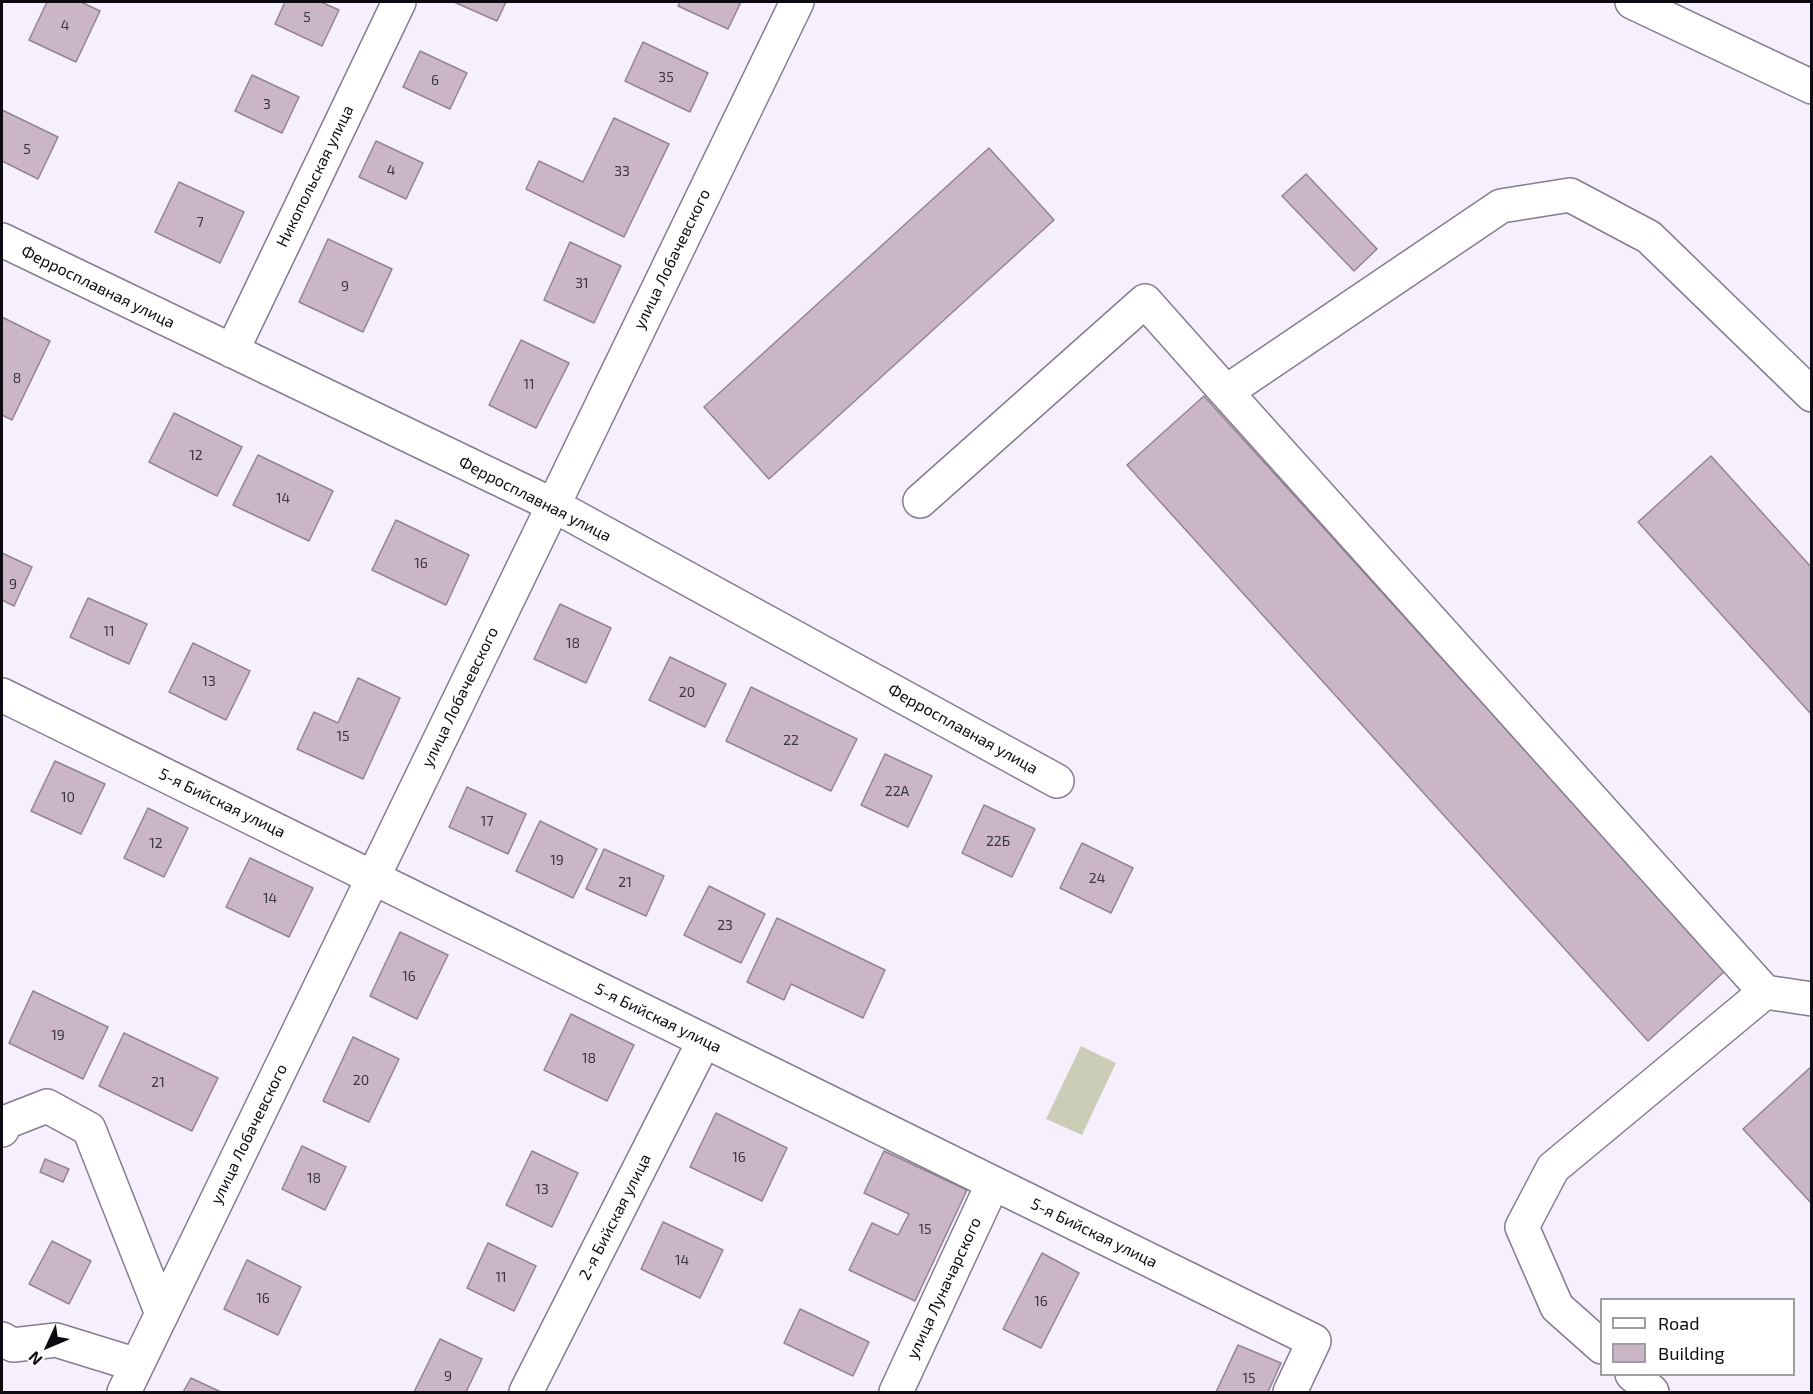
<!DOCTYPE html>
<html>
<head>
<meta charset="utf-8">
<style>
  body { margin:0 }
  #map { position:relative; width:1813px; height:1394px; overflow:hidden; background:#f6f0fe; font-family:"Exo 2",sans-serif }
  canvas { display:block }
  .frame { position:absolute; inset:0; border:3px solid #0d0a11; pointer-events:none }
  .legend { position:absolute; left:1600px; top:1298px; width:195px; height:78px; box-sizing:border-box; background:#fff; border:2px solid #9e9da0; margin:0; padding:8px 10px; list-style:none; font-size:18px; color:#0d0a11 }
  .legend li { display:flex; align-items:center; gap:12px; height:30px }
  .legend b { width:30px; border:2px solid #9e9da0 }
  .north { position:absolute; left:18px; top:1316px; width:60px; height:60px; -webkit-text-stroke:4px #fff; paint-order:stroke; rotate:226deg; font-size:16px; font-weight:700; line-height:24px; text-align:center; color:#0d0a11 }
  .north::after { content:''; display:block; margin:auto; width:21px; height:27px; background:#0d0a11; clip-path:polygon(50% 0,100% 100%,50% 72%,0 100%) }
</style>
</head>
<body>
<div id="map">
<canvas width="1813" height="1394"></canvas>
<div class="frame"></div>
<ul class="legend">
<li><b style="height:8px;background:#fff"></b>Road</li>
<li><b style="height:16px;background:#cab6c7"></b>Building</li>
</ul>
<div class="north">N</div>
</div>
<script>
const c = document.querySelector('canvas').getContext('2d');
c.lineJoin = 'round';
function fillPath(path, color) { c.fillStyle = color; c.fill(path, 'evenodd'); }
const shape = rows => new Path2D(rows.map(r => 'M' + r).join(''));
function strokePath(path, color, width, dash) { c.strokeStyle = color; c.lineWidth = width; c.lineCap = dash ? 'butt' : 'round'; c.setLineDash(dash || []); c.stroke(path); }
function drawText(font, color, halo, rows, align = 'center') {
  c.font = font + ' "Exo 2",sans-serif'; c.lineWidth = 6; c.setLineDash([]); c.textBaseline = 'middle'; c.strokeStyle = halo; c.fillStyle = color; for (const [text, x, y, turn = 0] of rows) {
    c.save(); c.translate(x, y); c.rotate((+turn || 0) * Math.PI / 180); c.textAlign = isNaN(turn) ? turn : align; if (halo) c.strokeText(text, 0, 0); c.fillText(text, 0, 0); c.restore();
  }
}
fillPath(shape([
  [1081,1046,1116,1063,1082,1135,1046,1119]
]), '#cbcdb7');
const building = shape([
  [47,2,81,2,100,11,76,62,29,40,47,2],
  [285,2,321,2,339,10,322,46,275,24,285,2],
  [454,2,506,2,497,21,454,2],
  [680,2,741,2,728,29,678,6,680,2],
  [643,42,708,73,690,112,625,81,643,42],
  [420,51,467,73,450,109,403,87,420,51],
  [252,75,299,97,282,133,235,111,252,75],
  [2,110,58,137,38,179,2,161,2,110],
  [614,118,669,144,624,237,526,189,539,161,583,182,614,118],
  [376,141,423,163,406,199,359,177,376,141],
  [989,148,1054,220,769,479,704,407,989,148],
  [1306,174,1377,249,1354,271,1282,196,1306,174],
  [179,182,244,212,220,263,155,232,179,182],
  [328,239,392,269,363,332,299,302,328,239],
  [570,242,621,266,594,323,544,300,570,242],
  [2,317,50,341,12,420,2,415,2,317],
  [521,340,569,363,536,428,489,405,521,340],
  [1204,396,1725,971,1648,1041,1127,465,1204,396],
  [174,413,242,447,217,496,149,462,174,413],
  [258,455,333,491,309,541,233,505,258,455],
  [1711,456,1812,568,1812,715,1638,522,1711,456],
  [396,520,469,555,446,605,372,570,396,520],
  [2,553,32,567,14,606,2,600,2,553],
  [88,598,147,624,129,664,70,637,88,598],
  [560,604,611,628,586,683,534,659,560,604],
  [193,643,250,671,226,720,169,692,193,643],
  [670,657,726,684,705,727,649,700,670,657],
  [358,678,400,698,363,779,297,749,314,712,338,723,358,678],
  [751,687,857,739,831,791,726,741,751,687],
  [885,754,932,776,908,827,861,805,885,754],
  [55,761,105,784,81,834,31,811,55,761],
  [467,787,526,814,508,854,449,827,467,787],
  [984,805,1035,829,1012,877,962,853,984,805],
  [148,808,188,828,164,877,124,858,148,808],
  [540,821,597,849,573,898,516,871,540,821],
  [1082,843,1133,868,1111,913,1060,888,1082,843],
  [604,849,664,876,646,916,586,889,604,849],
  [250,858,313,888,289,937,226,907,250,858],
  [709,886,765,914,741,963,684,935,709,886],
  [777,918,885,970,863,1018,791,984,784,1000,747,982,777,918],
  [400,932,448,955,417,1019,370,996,400,932],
  [33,991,108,1027,83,1079,9,1043,33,991],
  [571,1014,634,1045,607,1101,544,1070,571,1014],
  [124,1033,218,1078,192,1131,99,1086,124,1033],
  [353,1037,399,1059,369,1122,323,1101,353,1037],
  [1812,1066,1812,1204,1743,1129,1812,1066],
  [716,1113,787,1148,762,1201,690,1167,716,1113],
  [302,1146,346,1167,325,1210,282,1189,302,1146],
  [532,1151,578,1173,552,1227,506,1205,532,1151],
  [884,1151,967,1190,915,1301,849,1270,872,1223,898,1235,909,1214,864,1193,884,1151],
  [45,1159,69,1169,63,1182,40,1172,45,1159],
  [663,1222,723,1250,700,1298,641,1269,663,1222],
  [52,1241,91,1261,69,1304,29,1284,52,1241],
  [488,1243,536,1266,514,1311,467,1288,488,1243],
  [1042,1253,1079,1273,1041,1348,1003,1329,1042,1253],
  [247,1260,301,1287,278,1335,224,1309,247,1260],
  [800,1309,869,1342,853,1376,784,1343,800,1309],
  [440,1339,482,1359,466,1392,414,1392,440,1339],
  [1238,1345,1281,1363,1268,1392,1216,1392,1238,1345],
  [191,1378,221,1392,183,1392,191,1378]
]);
fillPath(building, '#cab6c7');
strokePath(building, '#958393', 1.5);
const minor = shape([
  [1632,2,1812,87],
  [2,240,553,505,1057,781],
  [232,351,399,2],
  [1226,392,1765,992,1553,1168,1522,1227,1557,1307,1602,1347],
  [920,501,1145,301,1226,392,1501,206,1570,195,1649,237,1812,395],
  [2,695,1314,1341,1290,1392],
  [1765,992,1812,999],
  [2,1130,6,1122,47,1106,89,1129,162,1314],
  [2,1339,13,1345,56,1340,137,1365],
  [1632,1374,1652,1392],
  [124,1392,797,2],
  [526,1392,704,1041],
  [896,1392,993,1183]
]);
strokePath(minor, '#847c90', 36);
strokePath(minor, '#fff', 33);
drawText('14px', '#3c353e', null, [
  ["5",307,17],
  ["4",65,25],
  ["35",666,77],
  ["6",435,80],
  ["3",267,104],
  ["5",27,149],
  ["4",391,170],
  ["33",622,171],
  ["7",200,222],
  ["31",582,283],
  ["9",345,286],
  ["8",17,378],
  ["11",529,384],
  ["12",196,455],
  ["14",283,498],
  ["16",421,563],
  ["9",13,584],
  ["11",109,631],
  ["18",573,643],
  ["13",209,681],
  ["20",687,692],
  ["15",343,736],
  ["22",791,740],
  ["22А",897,791],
  ["10",68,797],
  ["17",487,821],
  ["22Б",998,841],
  ["12",156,843],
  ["19",557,860],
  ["24",1097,878],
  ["21",625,882],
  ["14",270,898],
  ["23",725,925],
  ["16",409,976],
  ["19",58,1035],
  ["18",589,1058],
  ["20",361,1080],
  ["21",158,1082],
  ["16",739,1157],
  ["18",314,1178],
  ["13",542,1189],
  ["15",925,1229],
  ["14",682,1260],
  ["11",501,1277],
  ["16",263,1298],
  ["16",1041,1301],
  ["9",448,1376],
  ["15",1249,1378]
]);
drawText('16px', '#0d0a11', '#fff', [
  ["Никопольская улица",315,176,-64],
  ["улица Лобачевского",672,259,-64],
  ["Ферросплавная улица",98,287,26],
  ["Ферросплавная улица",535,499,27],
  ["улица Лобачевского",460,697,-64],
  ["Ферросплавная улица",963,729,29],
  ["5-я Бийская улица",222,803,26],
  ["5-я Бийская улица",658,1018,26],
  ["улица Лобачевского",249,1134,-64],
  ["2-я Бийская улица",615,1217,-63],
  ["5-я Бийская улица",1094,1233,26],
  ["улица Луначарского",944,1288,-65]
]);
</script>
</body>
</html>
